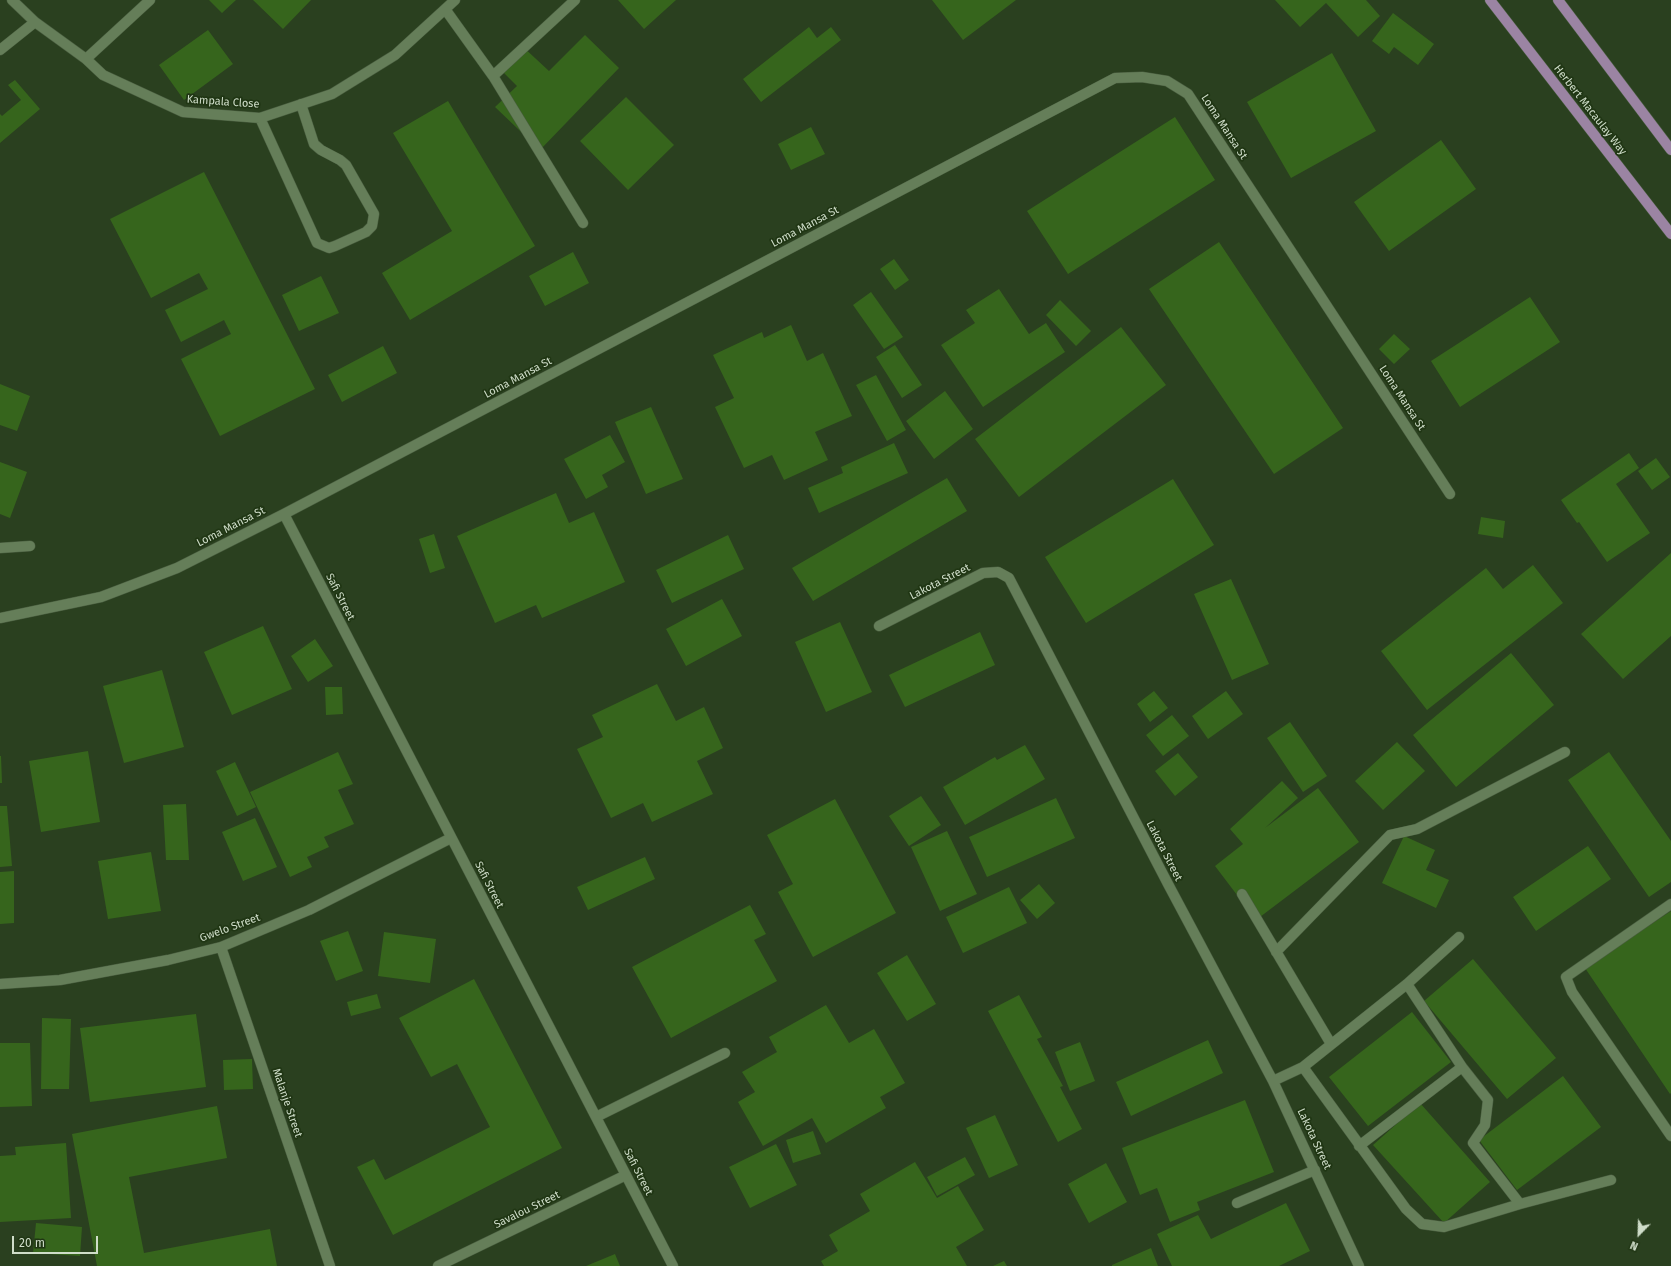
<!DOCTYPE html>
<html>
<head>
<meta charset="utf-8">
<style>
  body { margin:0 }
  #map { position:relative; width:1671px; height:1266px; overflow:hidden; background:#2a401f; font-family:"Fira Sans",sans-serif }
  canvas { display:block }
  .north { position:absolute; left:1619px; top:1214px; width:40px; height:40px; -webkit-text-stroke:3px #203614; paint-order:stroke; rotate:203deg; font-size:11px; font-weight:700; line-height:16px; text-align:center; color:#cfddc9 }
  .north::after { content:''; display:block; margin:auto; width:14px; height:18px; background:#cfddc9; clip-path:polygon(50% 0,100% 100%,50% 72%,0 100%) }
  .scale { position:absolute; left:12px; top:1236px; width:86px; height:18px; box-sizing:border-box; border:2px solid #cfddc9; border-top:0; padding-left:5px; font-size:12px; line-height:14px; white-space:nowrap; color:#cfddc9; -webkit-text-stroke:3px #203614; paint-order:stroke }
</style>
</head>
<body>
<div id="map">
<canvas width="1671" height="1266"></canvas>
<div class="north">N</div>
<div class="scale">20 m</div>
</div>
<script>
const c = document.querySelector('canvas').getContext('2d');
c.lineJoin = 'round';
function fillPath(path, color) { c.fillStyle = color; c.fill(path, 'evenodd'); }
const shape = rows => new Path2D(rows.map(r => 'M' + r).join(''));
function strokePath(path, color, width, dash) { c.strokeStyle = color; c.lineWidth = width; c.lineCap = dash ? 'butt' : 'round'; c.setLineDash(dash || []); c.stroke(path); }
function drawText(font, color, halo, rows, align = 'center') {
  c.font = font + ' "Fira Sans",sans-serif'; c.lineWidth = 3.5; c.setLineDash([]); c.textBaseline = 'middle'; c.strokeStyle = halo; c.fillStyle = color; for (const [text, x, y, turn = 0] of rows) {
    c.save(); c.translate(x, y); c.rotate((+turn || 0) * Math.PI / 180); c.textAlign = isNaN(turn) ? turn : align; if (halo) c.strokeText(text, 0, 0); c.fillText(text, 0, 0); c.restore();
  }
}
fillPath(shape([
  [209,0,236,0,222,13],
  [253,0,311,0,283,29],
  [618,0,676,0,644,29],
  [932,0,1016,0,963,40],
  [1275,0,1366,0,1380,16,1358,37,1326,3,1300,27],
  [1393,13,1434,44,1418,65,1394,47,1389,54,1372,41],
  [809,27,817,38,831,27,841,40,761,102,743,79],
  [208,30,233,64,184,100,159,65],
  [585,35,619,68,540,150,495,107,517,86,499,68,521,45,549,71],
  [1332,53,1376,131,1291,178,1247,102],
  [15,80,40,109,0,143,0,114,2,116,21,100,8,85],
  [626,97,674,145,628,190,580,141],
  [448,101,535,246,410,320,382,273,452,231,393,133],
  [1175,117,1215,180,1068,274,1027,211],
  [811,127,825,154,791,170,778,144],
  [1441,140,1476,189,1389,251,1354,202],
  [204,172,315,389,220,436,181,359,231,334,224,320,181,342,165,310,208,289,199,273,151,298,110,219],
  [1219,242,1343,428,1274,474,1149,289],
  [573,252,589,283,545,306,529,276],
  [894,259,909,280,895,290,880,269],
  [321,276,339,313,299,331,282,295],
  [999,289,1029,334,1046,323,1065,352,983,407,941,345,975,323,966,310],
  [871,292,903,337,884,349,853,305],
  [1530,297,1560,342,1460,407,1431,361],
  [1060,300,1091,331,1076,346,1046,315],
  [791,325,807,361,823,353,852,416,815,432,828,460,784,480,772,455,744,468,715,407,734,398,713,355,762,332,764,338],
  [1121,327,1166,385,1019,497,975,439],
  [1394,334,1410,349,1394,364,1379,349],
  [895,345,922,385,902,398,876,357],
  [383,346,397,373,342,402,328,375],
  [876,375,906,430,887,441,856,385],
  [0,384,30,396,17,431,0,425],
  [945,391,973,429,934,459,906,421],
  [651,407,683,479,646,494,615,422],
  [610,435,625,462,602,475,608,487,586,499,564,459],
  [894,443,908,473,819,513,808,488,843,473,841,467],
  [1629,453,1639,468,1616,484,1650,533,1607,562,1579,522,1577,523,1561,500],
  [1656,458,1670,477,1652,490,1638,471],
  [0,462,27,472,10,518,0,514],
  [947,478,967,511,813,601,792,568],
  [1173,479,1214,545,1086,623,1045,557],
  [556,493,569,523,594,512,625,582,542,618,536,605,495,623,457,536],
  [1481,517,1505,521,1503,538,1478,534],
  [434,534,445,568,430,573,419,539],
  [728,535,744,569,672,603,656,570],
  [1671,553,1671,636,1623,679,1581,634],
  [1533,565,1563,603,1427,710,1381,651,1486,568,1503,589],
  [1231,579,1269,664,1232,680,1194,594],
  [722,599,742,636,686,666,666,629],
  [840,622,872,692,826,712,795,642],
  [263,626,292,689,232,715,204,652],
  [980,632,995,665,905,707,889,675],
  [315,639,333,666,308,682,291,656],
  [1511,653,1554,705,1456,787,1413,735],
  [162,670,184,747,124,763,103,686],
  [657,684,676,721,704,707,723,748,697,761,713,794,652,822,643,803,611,818,577,749,603,737,592,715],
  [325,687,342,687,343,714,326,715],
  [1154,691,1168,708,1150,722,1137,704],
  [1226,691,1243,714,1208,739,1192,716],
  [1172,715,1189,736,1163,756,1146,735],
  [1290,722,1327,776,1303,792,1267,738],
  [1397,742,1425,771,1383,810,1355,781],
  [1025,745,1045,779,965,825,943,787,995,757,997,760],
  [88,751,100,822,41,832,29,761],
  [338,752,353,784,338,790,354,824,324,837,329,847,307,857,312,867,290,877,250,792],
  [1609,752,1671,841,1671,882,1649,897,1568,780],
  [1178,753,1198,777,1175,796,1155,771],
  [0,756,1,756,2,783,0,783],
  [235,762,256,807,237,816,216,771],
  [1282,781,1298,798,1265,828,1318,788,1359,842,1256,920,1215,866,1243,844,1230,829],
  [921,796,941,825,909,846,889,816],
  [1056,798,1075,838,987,877,969,837],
  [835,799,896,913,813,957,778,892,793,884,767,835],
  [186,804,189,860,166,860,163,805],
  [0,806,7,806,12,866,0,867],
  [255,818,277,867,243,881,222,832],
  [947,831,977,894,940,911,911,847],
  [1404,836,1435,850,1426,870,1449,880,1436,908,1382,883],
  [1588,846,1611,879,1536,931,1513,897],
  [151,852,161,911,108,919,98,861],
  [645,857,655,879,588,910,577,887],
  [14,871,14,923,0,924,0,872],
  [1039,884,1055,903,1037,919,1020,900],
  [1009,887,1027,923,963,953,946,917],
  [750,905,766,934,754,940,777,981,671,1038,632,967],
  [1671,911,1671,1093,1670,1094,1585,968],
  [348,931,363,971,336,981,320,941],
  [384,932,436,939,430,983,378,976],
  [907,955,936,1004,907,1021,877,973],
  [1473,959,1556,1058,1507,1099,1424,1001],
  [474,979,562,1148,393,1235,357,1167,374,1159,385,1180,490,1127,457,1064,431,1077,399,1018],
  [377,994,381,1008,351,1016,347,1002],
  [1019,995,1042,1037,1037,1039,1063,1086,1060,1087,1082,1129,1058,1142,988,1011],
  [826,1005,849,1043,874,1029,905,1083,880,1097,886,1108,826,1143,812,1118,763,1146,738,1102,755,1092,742,1072,777,1052,769,1037],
  [1412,1012,1451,1062,1368,1126,1329,1077],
  [196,1014,206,1087,90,1102,80,1028],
  [42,1018,71,1019,69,1089,41,1089],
  [1208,1040,1223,1073,1131,1116,1116,1082],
  [1080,1042,1095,1081,1070,1091,1055,1052],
  [0,1043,30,1043,32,1106,0,1107],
  [252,1059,253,1089,224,1090,223,1060],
  [1563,1076,1601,1127,1517,1190,1479,1140],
  [1245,1100,1274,1172,1197,1202,1200,1210,1170,1222,1157,1188,1140,1195,1122,1148],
  [1420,1103,1490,1182,1444,1223,1373,1145],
  [217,1106,227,1158,129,1177,144,1253,270,1229,277,1266,97,1266,72,1134],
  [995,1115,1018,1165,989,1178,966,1128],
  [813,1131,821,1154,793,1163,786,1140],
  [66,1143,71,1218,0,1222,0,1156,16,1155,15,1147],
  [776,1144,797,1185,750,1208,729,1167],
  [965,1157,975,1175,937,1196,927,1177],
  [915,1162,937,1198,958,1186,984,1230,956,1247,967,1266,824,1266,821,1261,838,1251,829,1235,870,1211,860,1194],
  [1106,1163,1127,1202,1089,1223,1068,1184],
  [1286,1203,1310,1251,1279,1266,1172,1266,1157,1234,1198,1215,1211,1239],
  [36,1223,82,1227,80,1256,33,1253],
  [1151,1248,1158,1266,1112,1266,1112,1265],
  [615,1254,620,1266,586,1266],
  [1004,1261,1007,1266,993,1266]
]), '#36651c');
const minor = shape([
  [12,0,35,22,86,59,103,75,183,112,260,118,332,94,395,55,455,0],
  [445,9,493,76,583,223],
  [0,50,35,22],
  [86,59,150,0],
  [493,76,575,0],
  [260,118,317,243,329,248,335,246,366,232,372,226,374,214,346,165,340,160,321,150,314,144,301,104],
  [284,514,673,1266],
  [0,548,30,546],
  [0,618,101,597,177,568,284,514,1115,78,1142,77,1167,81,1188,94,1450,494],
  [879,626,983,573,998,572,1009,578,1168,884,1273,1081,1359,1266],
  [1242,894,1331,1044],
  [1671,904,1566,977,1572,992,1671,1136],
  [221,947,330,1266],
  [1276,952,1390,835,1417,829,1565,752],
  [0,984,60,980,168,960,221,947,309,910,451,838],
  [1407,984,1462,1067,1488,1100,1485,1125,1473,1143,1520,1204],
  [1303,1067,1407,984,1459,937],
  [1273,1081,1303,1067,1406,1209,1422,1224,1444,1227,1520,1204,1611,1180],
  [596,1117,725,1053],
  [1359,1146,1462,1067],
  [1237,1203,1315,1170],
  [438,1266,626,1175]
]);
const major = shape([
  [1490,0,1671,234],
  [1558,0,1671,150]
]);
strokePath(minor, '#4a5e40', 11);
strokePath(major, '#4a5e40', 11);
strokePath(minor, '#657e59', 10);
strokePath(major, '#9b84a3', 10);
drawText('11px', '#cfddc9', '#203614', [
  ["Kampala Close",223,102,4],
  ["Herbert Macaulay Way",1590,110,52],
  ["Loma Mansa St",1224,127,57],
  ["Loma Mansa St",805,227,-28],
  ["Loma Mansa St",518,378,-28],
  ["Loma Mansa St",1402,398,57],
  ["Loma Mansa St",231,527,-27],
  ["Lakota Street",940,582,-27],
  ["Safi Street",340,597,63],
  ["Lakota Street",1164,851,63],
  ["Safi Street",489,885,63],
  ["Gwelo Street",230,928,-20],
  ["Malanje Street",287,1103,71],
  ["Lakota Street",1314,1139,65],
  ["Safi Street",638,1172,63],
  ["Savalou Street",527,1210,-26]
]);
</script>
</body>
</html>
